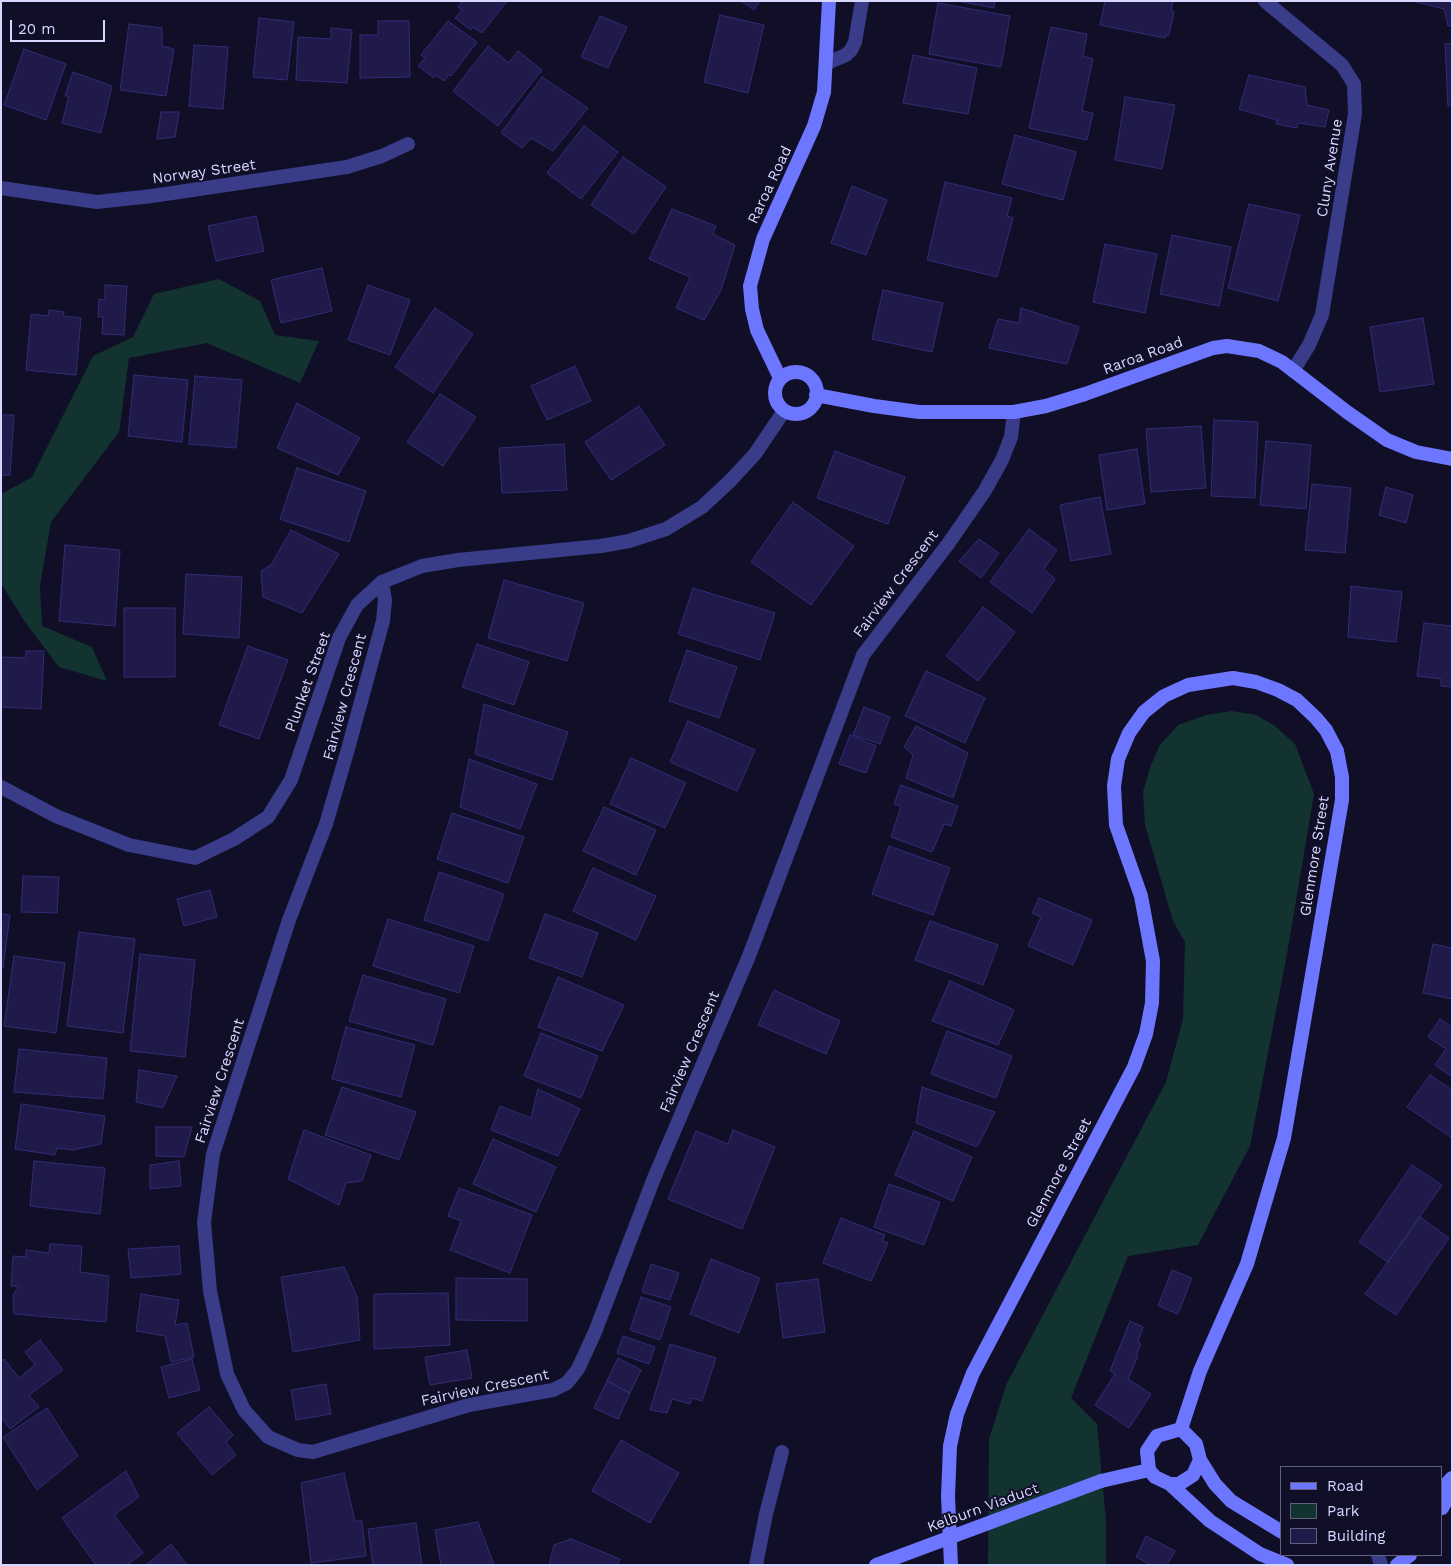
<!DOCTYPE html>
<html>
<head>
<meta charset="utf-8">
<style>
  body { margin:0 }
  #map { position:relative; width:1453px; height:1566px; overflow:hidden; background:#110f28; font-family:"Work Sans",sans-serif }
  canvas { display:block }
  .frame { position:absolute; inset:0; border:2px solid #d7d6ff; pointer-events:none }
  .legend { position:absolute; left:1280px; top:1466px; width:162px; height:90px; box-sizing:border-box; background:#110f28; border:1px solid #605f7e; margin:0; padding:6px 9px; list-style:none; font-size:15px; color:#d7d6ff }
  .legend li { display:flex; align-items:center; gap:10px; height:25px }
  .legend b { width:25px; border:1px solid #605f7e }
  .scale { position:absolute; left:10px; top:20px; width:95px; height:22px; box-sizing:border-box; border:2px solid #d7d6ff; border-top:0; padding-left:6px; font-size:15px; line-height:18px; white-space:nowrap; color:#d7d6ff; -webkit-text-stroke:4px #110f28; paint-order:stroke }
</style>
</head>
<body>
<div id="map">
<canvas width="1453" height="1566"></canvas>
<div class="frame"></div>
<ul class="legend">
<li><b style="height:6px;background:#6d76ff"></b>Road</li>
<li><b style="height:14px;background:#12332f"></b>Park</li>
<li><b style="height:14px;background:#201a4a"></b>Building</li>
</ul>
<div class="scale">20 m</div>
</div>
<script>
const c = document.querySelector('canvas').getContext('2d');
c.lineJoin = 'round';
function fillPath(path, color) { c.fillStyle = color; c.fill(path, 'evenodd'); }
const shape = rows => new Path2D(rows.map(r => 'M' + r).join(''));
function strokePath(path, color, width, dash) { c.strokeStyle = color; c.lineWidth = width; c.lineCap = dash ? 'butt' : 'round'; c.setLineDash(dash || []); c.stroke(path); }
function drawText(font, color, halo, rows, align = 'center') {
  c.font = font + ' "Work Sans",sans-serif'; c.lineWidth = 4; c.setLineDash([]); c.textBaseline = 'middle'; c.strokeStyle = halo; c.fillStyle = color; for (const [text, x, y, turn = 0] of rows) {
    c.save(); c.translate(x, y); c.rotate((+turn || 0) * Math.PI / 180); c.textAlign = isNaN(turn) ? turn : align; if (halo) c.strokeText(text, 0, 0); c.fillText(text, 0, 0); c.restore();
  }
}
fillPath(shape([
  [219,279,260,301,275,335,319,341,300,383,207,343,129,358,119,432,51,522,40,586,42,626,92,647,107,681,59,667,25,622,1,583,1,494,32,477,93,356,133,337,154,294],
  [1232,711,1256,715,1275,726,1295,744,1314,794,1287,954,1250,1146,1198,1245,1128,1256,1071,1398,1097,1424,1106,1521,1106,1565,988,1565,989,1439,1007,1383,1166,1082,1183,1019,1185,942,1173,921,1145,825,1143,792,1150,768,1159,746,1178,725,1206,715]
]), '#12332f');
const building = shape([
  [462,1,507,1,482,33,473,27,471,30,455,18,462,10,458,7,462,1],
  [741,1,760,1,754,10,741,1],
  [957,1,995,1,994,8,957,1],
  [1105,1,1173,1,1171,11,1174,12,1169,35,1166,35,1165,38,1100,25,1105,1],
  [1413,1,1452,1,1452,26,1448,26,1444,9,1413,1],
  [938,3,1010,16,1001,67,929,54,938,3],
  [720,15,764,25,748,93,704,82,720,15],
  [600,16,627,27,608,68,581,57,600,16],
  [259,18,294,22,287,80,253,77,259,18],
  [378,21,409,21,410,77,360,78,360,35,378,35,378,21],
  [448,21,477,42,451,76,449,75,444,81,436,75,434,78,418,66,425,58,421,55,448,21],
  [129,24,162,28,162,46,174,49,166,96,120,90,129,24],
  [1051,27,1087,34,1083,56,1093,59,1082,111,1093,113,1087,140,1029,128,1051,27],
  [331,28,352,30,347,83,296,80,298,37,331,39,331,28],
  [1452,43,1452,105,1448,106,1445,44,1452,43],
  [194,45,228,47,223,109,189,106,194,45],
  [488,46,509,63,518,51,542,70,498,126,453,91,488,46],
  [24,49,66,64,46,120,4,105,24,49],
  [913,55,977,68,968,114,903,103,913,55],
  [73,72,112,86,101,133,62,123,69,96,65,96,73,72],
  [1249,75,1305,87,1307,105,1329,110,1325,127,1298,123,1297,128,1276,124,1277,120,1239,109,1249,75],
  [542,77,588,108,553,151,531,138,522,148,501,133,542,77],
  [1125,97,1175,105,1162,169,1115,160,1125,97],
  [161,112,179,112,175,137,157,139,161,112],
  [584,126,618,152,581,199,547,173,584,126],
  [1015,135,1076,152,1063,200,1002,184,1015,135],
  [623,157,666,187,634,234,591,205,623,157],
  [945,182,1012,198,1007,216,1013,218,997,277,927,260,945,182],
  [852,186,887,200,866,255,831,243,852,186],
  [1249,204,1300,215,1278,301,1228,288,1249,204],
  [672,209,716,226,713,234,735,245,721,290,704,320,676,308,690,277,649,259,672,209],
  [256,216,264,251,216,261,208,226,256,216],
  [1172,235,1231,247,1219,306,1160,294,1172,235],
  [1105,244,1157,254,1145,313,1093,302,1105,244],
  [322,268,332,311,281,323,271,280,322,268],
  [105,285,127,286,124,335,102,334,103,317,98,317,99,299,105,300,105,285],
  [368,285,410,300,390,355,348,340,368,285],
  [883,290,943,303,932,352,872,339,883,290],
  [435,308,473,334,433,393,395,367,435,308],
  [1021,308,1079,327,1067,364,989,348,998,319,1019,323,1021,308],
  [49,310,64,312,63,316,81,318,76,375,26,370,31,314,48,316,49,310],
  [1423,318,1434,384,1380,392,1370,327,1423,318],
  [575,366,591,401,547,420,531,386,575,366],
  [134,375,188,380,182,442,128,436,134,375],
  [195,376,242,380,236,448,189,444,195,376],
  [440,394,476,417,443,466,407,442,440,394],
  [297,403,360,438,338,475,277,448,297,403],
  [639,406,665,445,611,480,585,442,639,406],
  [1,415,14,415,10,475,1,475,1,415],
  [1214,420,1258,422,1255,498,1211,496,1214,420],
  [1201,426,1206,488,1151,492,1146,429,1201,426],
  [1266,441,1311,445,1306,509,1260,505,1266,441],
  [564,444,567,490,502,493,499,448,564,444],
  [1137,449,1145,504,1107,510,1099,455,1137,449],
  [835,451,905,477,888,524,817,498,835,451],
  [297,468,366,491,349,542,280,519,297,468],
  [1312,484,1351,488,1345,553,1305,550,1312,484],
  [1386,487,1413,495,1406,523,1379,515,1386,487],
  [1100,497,1111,554,1071,561,1060,505,1100,497],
  [793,502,854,546,811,605,751,562,793,502],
  [1029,529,1057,550,1044,569,1055,579,1032,613,990,582,1029,529],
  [291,530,339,554,302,613,263,597,261,571,271,565,291,530],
  [979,539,999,553,981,578,959,561,979,539],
  [65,545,120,550,115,626,59,621,65,545],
  [186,574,242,577,239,638,183,634,186,574],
  [504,580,584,603,567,661,488,638,504,580],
  [1351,586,1402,592,1396,642,1348,637,1351,586],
  [693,588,775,613,760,660,678,634,693,588],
  [983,607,1015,632,978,681,946,656,983,607],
  [124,608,175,608,175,677,124,677,124,608],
  [1424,623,1452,626,1452,687,1441,686,1441,679,1417,676,1424,623],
  [477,644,529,662,514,705,462,687,477,644],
  [248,646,288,660,259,739,219,725,248,646],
  [687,650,737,667,719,718,669,701,687,650],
  [26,651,44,651,41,709,1,707,1,657,26,658,26,651],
  [926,671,985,698,965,743,905,716,926,671],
  [484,704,568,732,552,780,475,754,484,704],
  [864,707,890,717,880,744,853,735,864,707],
  [688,721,755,750,737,791,670,762,688,721],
  [916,726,968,753,953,798,906,778,913,755,904,747,916,726],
  [850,735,876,746,866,773,839,764,850,735],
  [631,758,686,783,665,828,610,804,631,758],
  [469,759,537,784,520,829,460,807,469,759],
  [901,785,958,806,951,826,944,824,932,852,891,837,901,806,894,804,901,785],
  [604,807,656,830,636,875,583,851,604,807],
  [452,813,524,837,508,883,437,859,452,813],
  [889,846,950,868,933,915,872,894,889,846],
  [593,868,656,896,636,940,573,911,593,868],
  [439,872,504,894,488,941,424,920,439,872],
  [23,876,59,877,57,913,21,912,23,876],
  [210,890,217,917,184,926,177,899,210,890],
  [1039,898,1092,920,1073,965,1028,946,1041,917,1032,913,1039,898],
  [1,914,10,915,3,968,1,968,1,914],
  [545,914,598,933,582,977,529,958,545,914],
  [388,919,474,946,459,993,373,966,388,919],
  [930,921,998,945,983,985,915,960,930,921],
  [79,932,135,939,123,1033,67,1026,79,932],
  [1433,944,1452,948,1452,999,1423,993,1433,944],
  [140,954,195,960,185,1057,130,1051,140,954],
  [14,956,65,963,56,1033,4,1026,14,956],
  [363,975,446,999,433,1045,349,1021,363,975],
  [558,977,624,1005,602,1051,538,1027,558,977],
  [950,981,1014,1010,998,1045,932,1021,950,981],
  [774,990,840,1021,826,1054,758,1025,774,990],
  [1440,1019,1452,1027,1452,1077,1435,1065,1446,1049,1428,1037,1440,1019],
  [346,1027,415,1045,401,1097,332,1079,346,1027],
  [947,1031,1012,1056,996,1098,931,1074,947,1031],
  [541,1033,598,1056,581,1098,524,1076,541,1033],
  [19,1049,107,1058,103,1099,14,1092,19,1049],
  [139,1070,177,1076,163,1108,136,1102,139,1070],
  [1430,1075,1452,1090,1452,1138,1407,1107,1430,1075],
  [342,1087,416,1112,399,1160,325,1135,342,1087],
  [922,1087,995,1112,977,1147,916,1123,922,1087],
  [538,1089,580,1109,558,1156,491,1130,500,1106,531,1118,538,1089],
  [21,1104,105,1116,101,1144,73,1150,57,1148,55,1155,15,1149,21,1104],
  [156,1127,192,1127,184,1157,156,1156,156,1127],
  [304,1130,371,1155,362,1181,346,1183,339,1205,288,1179,304,1130],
  [733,1130,775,1147,742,1229,668,1199,696,1131,728,1144,733,1130],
  [914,1131,972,1157,953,1201,895,1175,914,1131],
  [493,1139,556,1167,536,1212,473,1184,493,1139],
  [34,1161,105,1168,100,1214,30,1206,34,1161],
  [179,1161,181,1186,150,1189,150,1165,179,1161],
  [1412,1165,1442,1185,1388,1262,1359,1242,1412,1165],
  [889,1184,940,1202,924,1245,874,1227,889,1184],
  [459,1188,532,1215,510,1273,450,1250,461,1221,448,1216,459,1188],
  [1420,1217,1449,1238,1396,1315,1365,1294,1420,1217],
  [841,1218,885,1235,882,1241,888,1243,871,1281,823,1263,841,1218],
  [50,1244,82,1246,80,1272,109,1276,106,1322,14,1314,13,1295,19,1286,11,1286,13,1256,26,1257,26,1250,49,1253,50,1244],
  [179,1246,181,1274,131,1278,128,1249,179,1246],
  [711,1259,760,1278,739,1333,690,1314,711,1259],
  [651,1264,679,1273,670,1300,642,1292,651,1264],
  [344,1267,357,1297,360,1340,293,1352,281,1277,344,1267],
  [1172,1270,1192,1278,1178,1314,1158,1306,1172,1270],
  [456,1278,527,1279,527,1321,456,1320,456,1278],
  [818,1279,825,1332,783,1338,776,1284,818,1279],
  [448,1293,450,1345,374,1349,374,1294,448,1293],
  [141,1294,179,1300,175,1325,187,1323,194,1357,171,1362,165,1336,136,1331,141,1294],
  [641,1297,671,1307,660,1340,630,1330,641,1297],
  [1130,1321,1143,1327,1138,1342,1141,1344,1136,1355,1138,1356,1128,1379,1151,1394,1129,1428,1095,1405,1115,1374,1110,1371,1130,1321],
  [623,1336,655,1347,649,1364,617,1353,623,1336],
  [40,1340,63,1370,29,1395,39,1407,10,1429,1,1417,1,1361,4,1359,19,1378,35,1365,25,1352,40,1340],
  [670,1344,716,1358,702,1401,692,1398,690,1404,672,1399,667,1413,650,1410,670,1344],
  [467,1350,472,1378,430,1385,425,1357,467,1350],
  [618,1358,641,1370,630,1393,607,1381,618,1358],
  [192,1359,200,1390,169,1398,161,1367,192,1359],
  [607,1381,630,1393,618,1419,594,1408,607,1381],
  [326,1384,331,1414,296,1420,291,1390,326,1384],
  [209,1407,233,1435,226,1442,236,1455,212,1475,177,1433,209,1407],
  [47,1408,78,1456,37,1490,3,1437,47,1408],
  [621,1440,679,1473,650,1523,592,1491,621,1440],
  [126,1471,139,1497,114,1515,143,1553,127,1565,96,1565,62,1518,126,1471],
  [344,1473,355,1521,362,1521,366,1556,311,1563,301,1483,344,1473],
  [478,1522,494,1565,441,1565,435,1530,478,1522],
  [416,1523,422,1565,373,1565,368,1529,416,1523],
  [1146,1536,1175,1551,1167,1565,1151,1565,1136,1557,1146,1536],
  [571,1539,620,1559,617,1565,549,1565,554,1545,571,1539],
  [171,1544,187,1565,146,1565,171,1544]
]);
fillPath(building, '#201a4a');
strokePath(building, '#342b77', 1);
strokePath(shape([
  [1265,1,1342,65,1354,84,1355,114,1322,315,1309,345,1293,371],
  [827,63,846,55,851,50,855,42,862,1],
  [1,188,97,202,152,196,347,167,382,156,408,144],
  [382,582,385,600,383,621,348,749,326,824,289,920,213,1154,204,1222,210,1291,227,1374,244,1410,268,1437,298,1450,313,1452,469,1405,553,1390,567,1383,578,1369,595,1332,654,1178,749,956,863,655,948,544,984,492,1002,460,1011,437,1014,412],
  [756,1565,766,1514,782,1452]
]), '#383c89', 14);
strokePath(shape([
  [1,787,56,816,129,845,195,858,234,839,268,817,291,780,339,638,357,605,382,582,422,566,458,560,601,546,629,541,666,529,702,507,730,481,755,454,784,411],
  [1378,1555,1381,1565]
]), '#383c89', 14);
strokePath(shape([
  '775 393a21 21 0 1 1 42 0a21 21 0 1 1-42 0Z',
  [780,378,757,330,752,309,750,286,763,239,814,126,824,92,829,1],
  [816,395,874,406,919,412,1014,412,1046,406,1085,394,1213,348,1227,346,1259,351,1282,362,1347,412,1387,440,1416,452,1452,459],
  [1181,1429,1196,1444,1200,1460,1193,1475,1179,1484,1170,1484,1155,1477,1149,1470,1147,1451,1157,1436,1181,1429],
  [1200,1460,1215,1484,1231,1501,1282,1532],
  [1101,1481,1149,1470],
  [1170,1484,1210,1521,1260,1554,1287,1565],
  [1442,1489,1452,1478],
  [1442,1508,1452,1490],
  [951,1565,948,1496,950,1446,957,1414,973,1373,1134,1067,1146,1034,1152,1003,1153,961,1141,896,1116,825,1114,786,1118,759,1129,733,1144,712,1164,696,1188,685,1233,678,1256,682,1278,690,1297,700,1316,718,1326,730,1337,751,1342,777,1342,800,1284,1138,1247,1264,1200,1371,1181,1429],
  [1397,1565,1410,1555]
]), '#6d76ff', 14);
strokePath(shape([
  [876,1565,1101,1481]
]), '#6d76ff', 14);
drawText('15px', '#d7d6ff', '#110f28', [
  ["Cluny Avenue",1330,168,-81],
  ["Norway Street",204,172,-8],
  ["Raroa Road",770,185,-65],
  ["Raroa Road",1143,356,-20],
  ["Fairview Crescent",896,584,-53],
  ["Plunket Street",308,682,-70],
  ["Fairview Crescent",345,697,-75],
  ["Glenmore Street",1315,856,-81],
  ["Fairview Crescent",690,1052,-67],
  ["Fairview Crescent",220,1081,-72],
  ["Glenmore Street",1059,1173,-62],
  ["Fairview Crescent",485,1388,-12],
  ["Kelburn Viaduct",983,1508,-20]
]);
</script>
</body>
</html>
